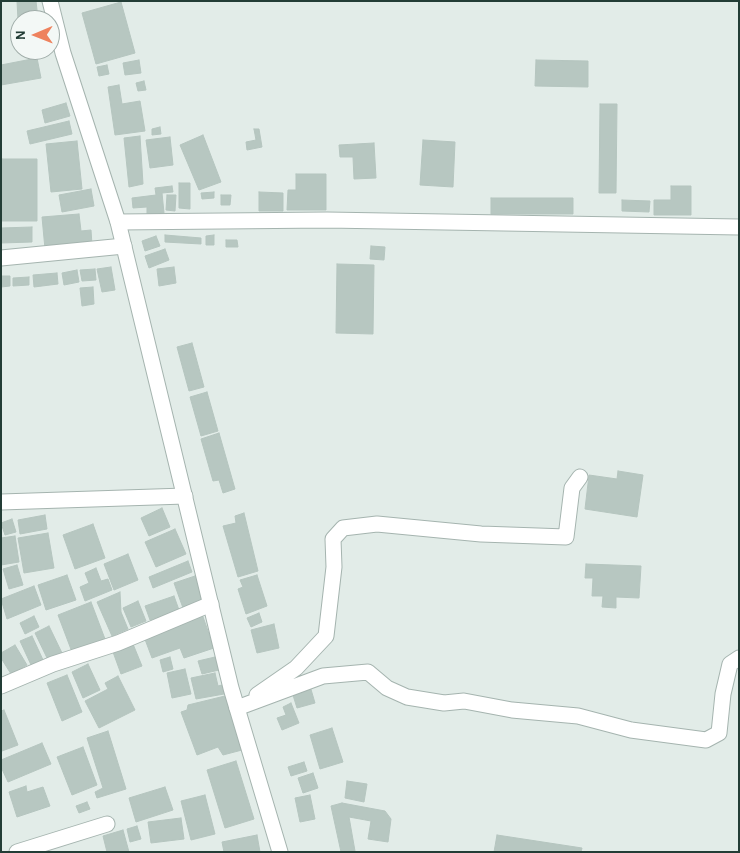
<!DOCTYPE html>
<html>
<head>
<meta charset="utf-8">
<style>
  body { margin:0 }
  #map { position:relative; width:740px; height:853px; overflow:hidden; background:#e2ece8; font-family:"Alegreya Sans",sans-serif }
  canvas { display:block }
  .frame { position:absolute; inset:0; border:2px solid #233d36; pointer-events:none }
  .north { position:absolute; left:10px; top:10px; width:50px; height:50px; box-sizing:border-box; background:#f3f8f6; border:1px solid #a0ada9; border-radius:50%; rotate:269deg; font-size:14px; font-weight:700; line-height:20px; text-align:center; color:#233d36 }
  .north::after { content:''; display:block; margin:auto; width:18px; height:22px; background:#ee825e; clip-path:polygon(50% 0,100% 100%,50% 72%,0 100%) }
</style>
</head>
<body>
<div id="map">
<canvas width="740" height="853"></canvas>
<div class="frame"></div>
<div class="north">N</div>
</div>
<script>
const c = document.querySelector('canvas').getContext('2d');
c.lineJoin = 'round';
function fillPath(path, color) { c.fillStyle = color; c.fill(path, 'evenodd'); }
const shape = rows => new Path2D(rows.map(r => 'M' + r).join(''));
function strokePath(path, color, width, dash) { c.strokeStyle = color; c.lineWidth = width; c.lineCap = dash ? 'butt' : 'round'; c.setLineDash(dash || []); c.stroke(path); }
const building = shape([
  [17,1,36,1,38,19,18,20,17,1],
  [121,2,135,53,96,64,82,13,121,2],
  [37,58,41,78,1,85,1,65,37,58],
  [139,60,141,73,125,75,123,63,139,60],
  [536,60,588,61,588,87,535,86,536,60],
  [107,65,109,74,99,76,97,67,107,65],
  [144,81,146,90,138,91,136,83,144,81],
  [119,85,122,104,140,101,145,131,115,135,108,87,119,85],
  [66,103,70,116,45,123,42,110,66,103],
  [600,104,617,104,616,193,599,193,600,104],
  [69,121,72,134,30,144,27,131,69,121],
  [160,127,161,134,152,135,152,129,160,127],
  [254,129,259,129,262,147,247,150,246,142,256,140,254,129],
  [203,135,221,182,199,190,180,145,203,135],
  [140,136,143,184,129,187,124,138,140,136],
  [170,137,173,165,150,168,146,140,170,137],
  [423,140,455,142,453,187,420,185,423,140],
  [77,141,82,189,51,192,46,144,77,141],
  [374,143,376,178,354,179,353,157,340,157,339,145,374,143],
  [2,159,37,159,37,221,2,221,2,159],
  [296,174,326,174,326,210,287,210,288,190,296,190,296,174],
  [179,183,190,183,190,209,179,208,179,183],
  [172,186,173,192,162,193,164,213,147,215,147,207,133,208,132,198,156,195,155,188,172,186],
  [671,186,691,186,691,215,654,215,654,200,671,200,671,186],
  [91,189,94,206,62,212,59,195,91,189],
  [214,192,214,198,202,199,201,193,214,192],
  [259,192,283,193,283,211,259,211,259,192],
  [167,195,176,195,175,211,166,210,167,195],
  [221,195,231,195,230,205,221,205,221,195],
  [491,198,573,198,573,214,491,214,491,198],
  [622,200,650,201,649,212,622,211,622,200],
  [79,214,81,231,91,230,92,245,45,249,42,217,79,214],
  [32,227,32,242,1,243,1,228,32,227],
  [165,235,201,238,201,244,165,242,165,235],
  [214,235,214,245,206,245,206,236,214,235],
  [156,236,160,246,145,251,142,241,156,236],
  [226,240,237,240,238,247,226,247,226,240],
  [371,246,385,247,384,260,370,259,371,246],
  [165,249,169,260,149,268,145,256,165,249],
  [337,264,374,265,373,334,336,333,337,264],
  [111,267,115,290,102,292,97,269,111,267],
  [174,267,176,283,159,286,157,269,174,267],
  [95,269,96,280,82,281,80,270,95,269],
  [77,270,79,282,64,285,62,273,77,270],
  [57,273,58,284,34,287,33,275,57,273],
  [1,276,10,276,10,286,1,287,1,276],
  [29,277,29,285,13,286,13,278,29,277],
  [93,287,94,304,82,306,80,288,93,287],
  [192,343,204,387,189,391,177,347,192,343],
  [207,392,218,431,201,436,190,397,207,392],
  [219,433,235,489,223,493,219,480,213,481,201,439,219,433],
  [618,471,643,475,637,517,585,509,589,475,617,479,618,471],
  [162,508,170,527,149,536,141,518,162,508],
  [244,513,258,571,238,577,223,526,236,523,235,516,244,513],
  [45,515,47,529,20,534,18,520,45,515],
  [12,519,16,532,5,535,1,523,12,519],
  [93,524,105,558,75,569,63,535,93,524],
  [175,529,186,554,156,567,145,542,175,529],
  [48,533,54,568,24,573,18,538,48,533],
  [15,536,19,562,1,565,1,538,15,536],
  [128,554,138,580,114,590,104,564,128,554],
  [188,561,192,572,153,588,149,577,188,561],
  [586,564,641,566,639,598,616,597,616,608,602,607,603,596,592,596,593,578,585,578,586,564],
  [17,565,23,585,9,589,3,569,17,565],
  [96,568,101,581,108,579,112,590,85,601,80,587,89,583,85,573,96,568],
  [67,575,76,600,46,610,38,585,67,575],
  [257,575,267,606,246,614,238,589,243,587,240,580,257,575],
  [195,576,204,600,183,608,174,583,195,576],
  [34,586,41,605,7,619,1,599,34,586],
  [120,592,121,612,128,629,112,636,97,602,120,592],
  [174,596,179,610,150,620,145,606,174,596],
  [138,601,146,621,131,627,123,608,138,601],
  [91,602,105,639,72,652,58,615,91,602],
  [259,613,262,622,251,627,247,618,259,613],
  [202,614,214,648,184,658,180,648,152,658,143,634,202,614],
  [34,616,39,627,25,634,20,623,34,616],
  [274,624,279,648,257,653,251,630,274,624],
  [49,626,62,653,48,660,35,633,49,626],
  [32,636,44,662,32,667,20,641,32,636],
  [133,644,142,666,121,674,113,652,133,644],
  [15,645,27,665,11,674,1,658,1,653,15,645],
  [170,657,173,669,163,672,160,660,170,657],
  [215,657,219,670,202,674,198,661,215,657],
  [88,664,100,690,83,698,72,672,88,664],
  [185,669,191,694,172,698,167,673,185,669],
  [215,673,218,686,222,685,224,694,196,699,191,678,215,673],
  [67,675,82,712,62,721,47,683,67,675],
  [118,676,135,710,99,728,85,701,108,689,105,683,118,676],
  [310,686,315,703,297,708,292,692,310,686],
  [229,695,242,750,223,755,218,747,197,755,181,712,187,710,188,705,229,695],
  [291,703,299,723,282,730,277,718,286,715,283,707,291,703],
  [4,710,18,745,2,751,1,711,4,710],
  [332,728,343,762,320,769,310,735,332,728],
  [108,731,126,789,97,798,95,792,103,788,87,738,108,731],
  [42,743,51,764,8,782,1,767,1,760,42,743],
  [83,747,97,785,72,795,57,757,83,747],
  [236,761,254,819,225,828,207,770,236,761],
  [304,762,307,771,291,776,288,767,304,762],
  [313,773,318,788,303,793,298,778,313,773],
  [347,781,367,784,364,802,345,798,347,781],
  [26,786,27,792,43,787,50,806,17,817,9,792,26,786],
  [165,787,173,810,136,822,129,798,165,787],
  [205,795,215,834,191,840,181,801,205,795],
  [310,795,315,819,300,822,295,798,310,795],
  [87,802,90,809,79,813,76,806,87,802],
  [342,803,385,811,391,819,388,842,368,839,371,821,349,817,355,851,341,852,331,806,342,803],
  [181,818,184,839,151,843,148,822,181,818],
  [137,826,141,839,130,842,127,829,137,826],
  [123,830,129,852,107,852,103,836,123,830],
  [257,835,260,852,224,852,222,842,257,835],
  [497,835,582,848,581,852,494,852,497,835]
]);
fillPath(building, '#b7c7c1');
strokePath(building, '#b5c5bf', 1);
const minor = shape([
  [118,222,327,220,739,227],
  [1,258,124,246],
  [1,502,185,496],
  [1,686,53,664,118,643,211,604],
  [257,695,296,668,326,636,334,567,333,539,343,528,377,524,481,534,566,537,572,488,580,477],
  [237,708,323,676,368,672,387,688,407,697,444,703,464,701,512,710,578,716,631,730,706,740,719,733,723,694,730,664,739,658],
  [17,852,107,824]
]);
const tertiary = shape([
  [50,1,63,53,118,222,231,688,280,852]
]);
strokePath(minor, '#a5b4af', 17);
strokePath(tertiary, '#a5b4af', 17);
strokePath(minor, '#fff', 15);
strokePath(tertiary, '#fff', 15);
</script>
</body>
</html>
